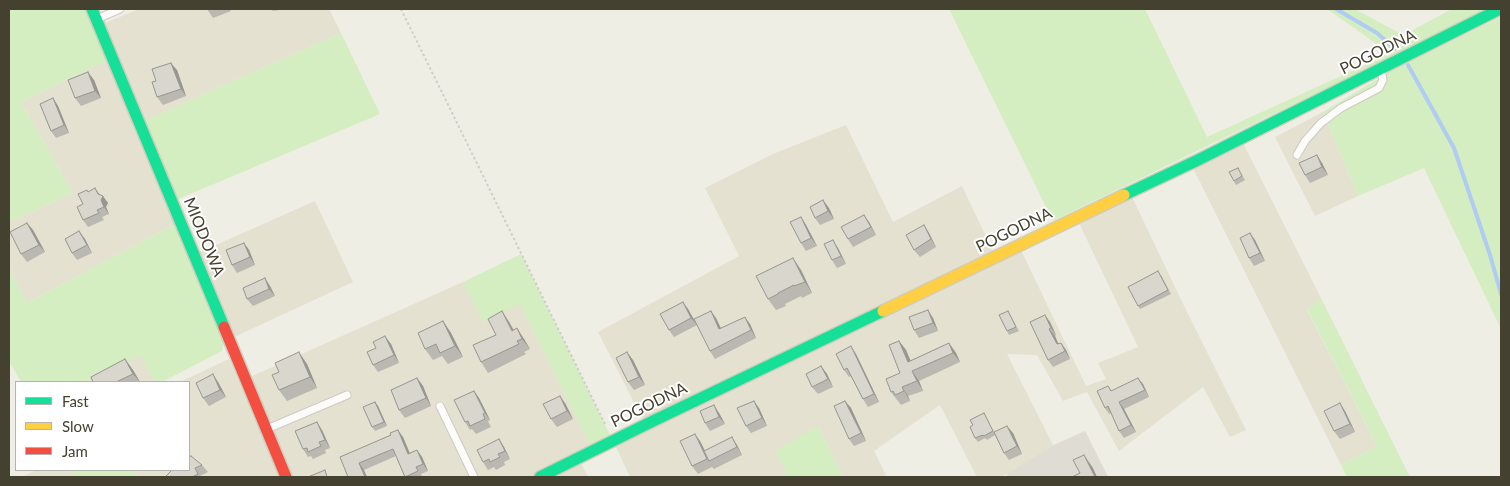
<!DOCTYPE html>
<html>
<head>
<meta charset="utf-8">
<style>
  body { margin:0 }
  #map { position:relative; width:1510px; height:486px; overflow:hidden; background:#efeee5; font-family:Lato,sans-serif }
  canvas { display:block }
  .frame { position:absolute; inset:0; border:10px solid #444131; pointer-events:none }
  .legend { position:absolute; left:15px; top:381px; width:175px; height:90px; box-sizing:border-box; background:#fff; border:1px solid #b4b3ad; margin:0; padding:6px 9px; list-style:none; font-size:15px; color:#444131 }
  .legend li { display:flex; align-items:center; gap:10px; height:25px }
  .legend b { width:25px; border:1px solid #b4b3ad }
</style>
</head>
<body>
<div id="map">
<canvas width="1510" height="486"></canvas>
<div class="frame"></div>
<ul class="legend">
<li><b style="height:6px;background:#16e098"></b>Fast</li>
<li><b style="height:6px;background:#ffcf43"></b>Slow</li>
<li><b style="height:6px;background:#f24e42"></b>Jam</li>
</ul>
</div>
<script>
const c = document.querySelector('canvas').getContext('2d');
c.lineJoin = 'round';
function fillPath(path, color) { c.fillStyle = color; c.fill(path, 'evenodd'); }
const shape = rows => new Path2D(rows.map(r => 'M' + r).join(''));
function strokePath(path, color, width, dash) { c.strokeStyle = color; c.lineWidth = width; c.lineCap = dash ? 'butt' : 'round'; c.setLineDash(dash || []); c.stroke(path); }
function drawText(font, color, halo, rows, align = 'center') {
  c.font = font + ' Lato,sans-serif'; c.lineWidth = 4; c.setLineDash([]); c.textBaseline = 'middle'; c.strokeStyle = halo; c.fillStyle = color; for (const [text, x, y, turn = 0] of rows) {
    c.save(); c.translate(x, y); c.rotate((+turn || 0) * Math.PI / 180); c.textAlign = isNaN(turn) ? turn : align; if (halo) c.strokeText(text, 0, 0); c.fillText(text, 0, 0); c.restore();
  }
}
fillPath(shape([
  [139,9,329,9,341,33,133,126,175,224,27,303,9,269,9,222,73,193,21,102,107,60,93,28],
  [1323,112,1358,196,1315,216,1275,137],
  [846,125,893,222,962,186,993,251,1021,250,1086,386,1106,379,1098,363,1138,347,1079,223,1132,197,1187,312,1246,430,1230,437,1203,387,1119,451,1087,392,1063,401,1037,355,1007,354,1053,445,1085,431,1108,477,1008,477,1007,474,1000,477,977,477,940,405,874,451,886,475,880,477,843,477,818,426,787,474,781,477,630,477,615,445,647,428,598,332,739,256,705,188,773,154],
  [1243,143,1321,298,1307,310,1377,446,1341,465,1192,166],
  [315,201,353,282,232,338,198,253],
  [463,282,483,322,520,303,590,445,581,463,588,477,290,477,250,377],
  [140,354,155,382,84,382],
  [229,359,279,477,139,477,135,470,189,470,189,382,180,382],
  [36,470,72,470,76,477,22,477]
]), '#e4e1d1');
fillPath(shape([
  [1085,431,1108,477,1008,477,1007,474,1053,446]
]), '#dfddd3');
fillPath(shape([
  [9,9,86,9,107,60,21,102,73,193,9,222],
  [949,9,1145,9,1207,137,1385,56,1374,42,1327,9,1355,9,1403,35,1452,9,1489,9,1053,221],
  [1501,17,1501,329,1424,168,1358,196,1323,112,1389,72],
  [341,33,380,114,176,200,144,121],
  [175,224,224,341,222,351,162,382,155,382,140,355,84,382,21,382,9,361,9,269,27,303],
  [521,254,610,435,590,445,520,304,483,322,463,282],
  [1321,298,1410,477,1347,477,1341,465,1377,446,1307,309],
  [818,426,843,477,781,477,787,474,775,451],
  [72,470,135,470,139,477,76,477]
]), '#d4edc1');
strokePath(shape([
  [1336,9,1377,33,1395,49],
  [1408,65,1454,148,1490,255,1501,294]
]), '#b0ccf2', 4);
const lane = shape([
  [97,19,120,9],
  [1297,155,1305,141,1321,123,1341,108,1379,88,1383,80,1381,70],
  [440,406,474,477],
  [267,429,347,395]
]);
const fast = shape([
  [92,9,224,327],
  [1124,195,1198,160,1500,9],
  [540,477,651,422,883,311]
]);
const slow = shape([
  [883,311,1124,195]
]);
const jam = shape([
  [224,327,286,477]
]);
strokePath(lane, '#cccbc3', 9);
strokePath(fast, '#cfcdbb', 14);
strokePath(slow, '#cfcdbb', 14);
strokePath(jam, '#cfcdbb', 14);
strokePath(shape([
  [401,9,606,426]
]), '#d0cec8', 2, [2.5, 2.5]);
strokePath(lane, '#fdfcfb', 7);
strokePath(fast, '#16e098', 11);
strokePath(slow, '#ffcf43', 11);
strokePath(jam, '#f24e42', 11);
fillPath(shape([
  [207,9,230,9,231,11,213,18],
  [271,9,286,9,273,11],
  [177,70,186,96,163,105,157,97,156,81],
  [94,80,101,98,81,106,75,98],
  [53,98,58,106,69,133,56,138,51,131],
  [1322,163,1328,175,1310,183,1305,175],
  [1238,168,1245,180,1236,185,1234,181],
  [88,192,99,195,108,203,106,207,109,214,102,217,104,220,88,227,83,220,83,204],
  [829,208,834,219,820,225,815,218],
  [801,217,806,225,817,246,806,251,801,243],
  [869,222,876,235,853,247,848,239],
  [27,223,33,230,45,252,27,262,21,254],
  [924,225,929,233,936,247,920,257,914,250],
  [85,239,92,253,77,260,72,253],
  [1255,240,1265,261,1254,266,1249,258],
  [244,243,249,250,255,265,237,273,232,265],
  [838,248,846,264,837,268,832,260],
  [801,270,812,293,802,298,801,296,785,304,786,306,776,310,768,299],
  [1161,275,1171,294,1140,309,1138,306],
  [270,286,275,296,253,306,247,299],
  [683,302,688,309,697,325,674,337,669,330],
  [502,311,509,322,514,330,517,328,524,339,530,349,524,352,526,354,488,373,481,362,496,335],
  [1008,311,1019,331,1009,335,1007,331],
  [716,318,721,329,750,324,756,338,715,359,710,351],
  [933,318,938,331,919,338,914,330],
  [443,321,451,333,463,357,448,364,442,356,433,360,425,349],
  [1050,322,1056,335,1055,336,1058,344,1061,343,1066,350,1070,359,1053,367,1048,360],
  [899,341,906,350,910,361,949,343,956,353,960,362,919,381,923,391,908,396,910,401,901,405,891,392,900,373],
  [391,344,399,363,378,372,373,365,376,348],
  [856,354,879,402,868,407,863,399,851,376,849,377,844,370],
  [125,359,133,370,140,382,93,382],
  [633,360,645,385,634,390,628,382],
  [307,364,317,388,287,401,279,390],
  [821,366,827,374,833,387,818,394,812,387],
  [417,378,423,386,431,406,405,418,399,410],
  [218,382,226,397,209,406,203,398],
  [1143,384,1149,397,1124,409,1136,432,1124,438,1119,431,1111,413,1109,414,1105,408,1108,386,1112,391],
  [474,391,479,398,490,420,488,421,491,427,476,434,472,429,470,430,465,422],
  [845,401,851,408,866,441,854,446,849,439],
  [375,402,378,406,387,426,375,431,372,427],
  [565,403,573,419,557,427,551,419],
  [759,408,767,426,751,433,746,426],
  [1345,411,1355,432,1340,439,1334,431],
  [719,413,725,424,710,431,705,423],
  [984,413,994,432,1013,433,1022,454,1009,460,1004,453,995,435,987,440,985,438,978,442,975,438,973,425],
  [322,430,330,448,325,450,326,453,313,459,311,456,308,457,303,449],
  [403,437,410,454,417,450,422,457,428,471,421,474,422,477,405,477,396,456,364,470,340,457],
  [499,439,504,447,510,459,504,462,505,465,496,470,494,467,488,470,483,462],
  [700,441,705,451,737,445,742,455,714,469,712,467,698,474,692,466],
  [202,465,208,472,200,476,201,477,165,477]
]), '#bab8b0');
fillPath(shape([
  [171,63,177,70,186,96,181,89],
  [88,72,94,80,101,98,95,91],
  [53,98,58,106,69,133,64,125],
  [1317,155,1322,163,1328,175,1322,167],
  [95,188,100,195,103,196,108,203,106,207,109,214,104,207],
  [823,200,829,208,834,219,828,211],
  [864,215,869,222,876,235,871,227],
  [801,217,806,225,817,246,811,238],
  [27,223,33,230,45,252,39,245],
  [924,225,929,233,936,247,931,239],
  [79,231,85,239,92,253,87,245],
  [1250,233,1255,240,1265,261,1260,253],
  [833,240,838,248,846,264,841,256],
  [244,243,249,250,255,265,250,257],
  [793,258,801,270,812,293,805,282],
  [265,278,270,286,275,296,269,289],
  [683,302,688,309,697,325,691,318],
  [928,310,933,318,938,331,933,323],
  [502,311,509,322,519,341,512,331],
  [711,311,716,318,725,337,719,329],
  [1045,315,1050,322,1056,335,1051,328],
  [745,317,750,324,756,338,751,330],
  [443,321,451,333,463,357,455,346],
  [517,328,524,339,530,349,522,339],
  [1049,329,1055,336,1062,352,1057,344],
  [385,336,391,344,399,363,394,355],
  [899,341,906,350,915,371,908,362],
  [949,343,956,353,960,362,953,353],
  [1061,343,1066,350,1070,359,1065,351],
  [851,346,856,354,879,402,874,394],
  [299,352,307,364,317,388,310,377],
  [627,352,633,360,645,385,639,377],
  [125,359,133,370,140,382,133,374],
  [821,366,827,374,833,387,828,379],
  [912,371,919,381,923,391,917,381],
  [213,374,218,382,226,397,220,390],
  [417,378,423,386,431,406,426,398],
  [1138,378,1143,384,1149,397,1145,390],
  [902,387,908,396,910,401,904,391],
  [474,391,479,398,490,420,485,413],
  [560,396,565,403,573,419,567,411],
  [754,401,759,408,767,426,762,418],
  [845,401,851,408,866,441,861,433],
  [375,402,378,406,387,426,384,422],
  [1119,402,1124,409,1136,432,1131,425],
  [1340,403,1345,411,1355,432,1350,424],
  [714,405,719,413,725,424,719,417],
  [317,422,322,430,330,448,325,440],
  [1007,426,1013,433,1022,454,1017,446],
  [398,430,403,437,413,461,408,454],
  [695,434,700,441,710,461,709,461],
  [732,437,737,445,742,455,737,447],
  [499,439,504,447,510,459,505,451],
  [417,450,422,457,428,471,423,464],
  [1084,455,1093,468,1097,477,1095,477],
  [359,463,364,470,367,477,365,477]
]), '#979690');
const building = shape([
  [171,63,181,89,157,97,152,82,156,81,152,69,171,63],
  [88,72,95,91,75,98,68,80,88,72],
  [53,98,64,125,51,131,40,104,53,98],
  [1317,155,1322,167,1305,175,1299,163,1317,155],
  [1238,168,1242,176,1234,181,1229,172,1238,168],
  [95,188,98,194,103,196,101,200,104,207,97,210,99,213,83,220,77,207,83,204,78,194,87,190,88,192,95,188],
  [823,200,828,211,815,218,810,207,823,200],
  [864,215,871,227,848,239,841,227,864,215],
  [801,217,811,238,801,243,790,222,801,217],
  [27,223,39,245,21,254,10,232,27,223],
  [924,225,931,239,914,250,906,235,924,225],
  [79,231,87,245,72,253,65,239,79,231],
  [1250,233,1260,253,1249,258,1240,238,1250,233],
  [833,240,841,256,832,260,824,244,833,240],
  [244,243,250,257,232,265,226,250,244,243],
  [793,258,805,282,794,286,794,285,778,293,778,294,768,299,756,276,793,258],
  [1158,271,1168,290,1138,306,1128,287,1158,271],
  [265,278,269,289,247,299,243,288,265,278],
  [683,302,691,318,669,330,660,314,683,302],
  [928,310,933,323,914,330,909,317,928,310],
  [502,311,512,331,517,328,522,339,517,341,519,344,481,362,473,345,496,335,488,319,502,311],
  [711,311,719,329,745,317,751,330,710,351,694,319,711,311],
  [1008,311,1016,327,1007,331,999,315,1008,311],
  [1045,315,1051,328,1049,329,1057,344,1061,343,1065,351,1048,360,1030,322,1045,315],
  [443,321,455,346,440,353,436,344,425,349,418,333,443,321],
  [385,336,394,355,373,365,367,352,376,348,373,342,385,336],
  [899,341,908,362,949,343,953,353,912,371,917,381,902,387,904,391,895,395,893,391,891,392,886,379,900,373,889,345,899,341],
  [851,346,874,394,863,399,847,368,844,370,836,354,851,346],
  [299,352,310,377,279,390,272,375,279,372,275,363,299,352],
  [627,352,639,377,628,382,616,358,627,352],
  [125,359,133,374,116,382,93,382,91,377,125,359],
  [821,366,828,379,812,387,806,374,821,366],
  [213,374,220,390,203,398,196,383,213,374],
  [417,378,426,398,399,410,391,390,417,378],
  [1138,378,1145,390,1119,402,1131,425,1119,431,1108,406,1105,408,1097,391,1108,386,1111,391,1138,378],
  [474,391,485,413,483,414,485,419,470,426,468,421,465,422,454,400,474,391],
  [560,396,567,411,551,419,543,404,560,396],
  [754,401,762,418,746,426,737,408,754,401],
  [845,401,861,433,849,439,834,406,845,401],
  [375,402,384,422,372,427,363,407,375,402],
  [1340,403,1350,424,1334,431,1324,411,1340,403],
  [714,405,719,417,705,423,700,411,714,405],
  [984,413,993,431,984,436,983,435,975,438,970,427,973,425,970,420,984,413],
  [317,422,325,440,319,442,321,446,308,452,307,448,303,449,295,431,317,422],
  [1007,426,1017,446,1004,453,994,432,1007,426],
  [398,430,408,454,417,450,423,464,416,467,418,471,405,477,393,449,359,463,365,477,348,477,340,457,391,435,390,433,398,430],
  [695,434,707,459,692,466,680,441,695,434],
  [732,437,737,447,709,461,704,451,732,437],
  [499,439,505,451,498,454,500,457,490,462,489,459,483,462,477,450,499,439],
  [1084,455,1095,477,1072,477,1080,473,1073,460,1084,455],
  [191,456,202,465,195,468,198,474,192,477,165,477,172,470,189,470,189,457,191,456],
  [325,470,327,477,308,477,325,470]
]);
fillPath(building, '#d8d6cd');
strokePath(building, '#979690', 1);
drawText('16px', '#444131', '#fff', [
  ["POGODNA",1378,52,-26],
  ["POGODNA",1014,230,-26],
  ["MIODOWA",204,237,68],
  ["POGODNA",649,405,-26]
]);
</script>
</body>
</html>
